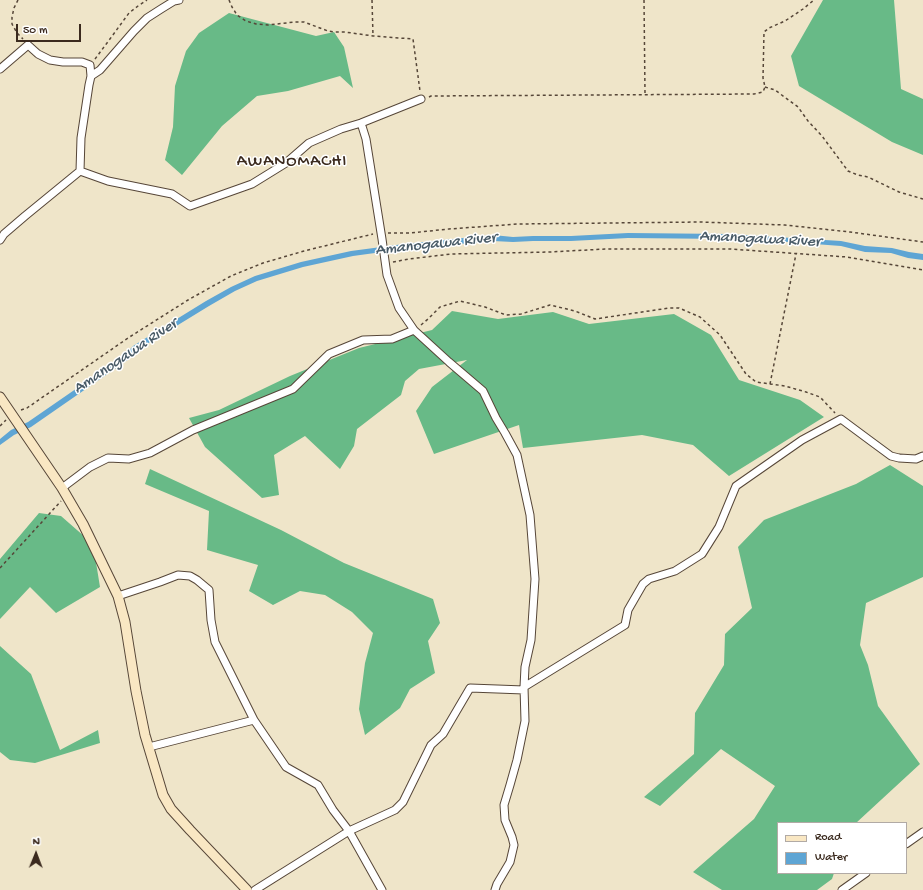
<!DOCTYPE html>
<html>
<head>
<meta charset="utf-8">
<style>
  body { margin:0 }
  #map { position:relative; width:923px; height:890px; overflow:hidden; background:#efe5c9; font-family:"Gochi Hand",sans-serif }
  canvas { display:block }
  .legend { position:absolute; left:777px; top:822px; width:130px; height:52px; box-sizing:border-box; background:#fff; border:1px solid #b1aaa5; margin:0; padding:5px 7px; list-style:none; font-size:12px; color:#3b2a1e }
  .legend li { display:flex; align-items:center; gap:8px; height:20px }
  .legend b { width:20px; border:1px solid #b1aaa5 }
  .north { position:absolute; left:16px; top:834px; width:40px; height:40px; -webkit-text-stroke:3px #fff; paint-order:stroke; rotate:1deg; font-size:11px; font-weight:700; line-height:16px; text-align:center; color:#3b2a1e }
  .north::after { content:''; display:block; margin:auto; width:14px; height:18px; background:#3b2a1e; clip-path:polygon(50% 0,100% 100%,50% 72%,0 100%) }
  .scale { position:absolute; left:16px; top:24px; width:65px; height:18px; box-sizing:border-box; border:2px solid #3b2a1e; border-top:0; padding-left:5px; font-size:12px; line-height:14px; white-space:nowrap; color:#3b2a1e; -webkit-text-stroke:3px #fff; paint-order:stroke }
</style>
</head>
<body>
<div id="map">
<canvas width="923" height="890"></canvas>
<ul class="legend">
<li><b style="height:5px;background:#f9e7c3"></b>Road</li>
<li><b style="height:11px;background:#5ea5d4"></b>Water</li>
</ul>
<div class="north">N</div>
<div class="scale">50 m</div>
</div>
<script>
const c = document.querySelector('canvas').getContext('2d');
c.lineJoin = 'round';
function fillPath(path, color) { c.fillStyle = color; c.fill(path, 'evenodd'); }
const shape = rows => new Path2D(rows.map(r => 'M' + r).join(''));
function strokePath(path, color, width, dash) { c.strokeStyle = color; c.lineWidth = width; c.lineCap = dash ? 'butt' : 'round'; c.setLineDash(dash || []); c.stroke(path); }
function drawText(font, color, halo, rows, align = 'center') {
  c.font = font + ' "Gochi Hand",sans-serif'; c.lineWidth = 3; c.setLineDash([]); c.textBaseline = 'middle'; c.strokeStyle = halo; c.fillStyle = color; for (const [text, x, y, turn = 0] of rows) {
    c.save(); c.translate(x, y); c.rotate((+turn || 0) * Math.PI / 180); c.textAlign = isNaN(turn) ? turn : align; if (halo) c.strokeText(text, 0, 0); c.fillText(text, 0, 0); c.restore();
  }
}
fillPath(shape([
  [823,0,894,0,901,89,923,99,923,155,892,142,799,86,791,56],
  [229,13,316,36,334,32,344,47,353,88,340,76,288,91,257,96,222,126,182,175,165,160,173,127,175,86,186,51,199,33],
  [452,311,498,319,553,312,589,324,674,314,711,335,739,380,800,400,824,417,729,476,693,445,642,435,523,448,519,425,434,454,416,411,432,387,467,360,419,369,405,381,401,395,357,429,354,446,340,469,305,436,274,455,279,495,262,498,205,447,189,418,219,410,290,376,359,348,432,330],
  [890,465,923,486,923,577,866,603,860,645,868,665,878,706,920,764,856,823,778,823,778,873,834,873,832,879,817,890,722,890,693,872,754,819,775,786,721,749,660,806,644,797,694,754,695,713,724,665,725,634,752,608,738,547,764,520,856,484],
  [150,469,281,530,344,563,433,599,440,623,428,641,435,673,410,689,400,708,365,735,359,709,365,663,373,633,352,612,325,595,300,591,273,605,249,591,258,565,207,550,209,511,145,484],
  [39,513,61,516,93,544,100,587,56,613,30,587,0,619,0,559],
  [0,646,31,674,60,750,98,730,100,743,35,763,10,760,0,752]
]), '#68ba87');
fillPath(shape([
  [628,233,728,234,841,241,865,246,892,248,909,252,923,254,923,260,908,258,891,253,865,252,841,246,775,241,728,239,628,238,571,241,533,241,513,242,493,241,404,249,353,256,303,267,257,281,235,291,209,306,147,344,137,350,129,359,31,427,14,435,0,445,0,439,11,430,28,422,125,355,133,346,206,301,231,287,255,276,301,262,351,251,404,244,493,235,513,237,533,236,571,236]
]), '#5ea5d4');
const street = shape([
  [0,69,28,45,38,54,50,60,63,62,82,62,90,65,91,76,89,85,81,138,80,171,25,216,4,234,0,240],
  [91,76,100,70,134,31,147,18,161,9,174,1,179,0],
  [361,123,366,139,382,239,387,275,399,308,414,330,449,362,483,391,496,418,505,433,517,455,530,515,535,579,531,640,525,667,524,687,525,721,517,760,510,785,504,805,505,820,512,837,514,845,510,862,497,884,495,890],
  [80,171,108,181,172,194,190,206,252,184,286,163,309,143,341,129,361,123,421,99],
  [62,488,90,467,108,458,129,459,150,453,193,430,293,389,329,354,363,340,392,339,414,330],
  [118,596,160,582,178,575,190,576,197,580,209,590,211,620,215,642,254,720],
  [524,687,625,625,628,610,643,584,649,579,675,571,702,554,719,527,736,486,802,440,841,419,872,442,891,456,899,458,916,459,923,456],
  [149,747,254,720,286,767,318,785,333,810,349,831,382,890],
  [906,844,923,832],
  [255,890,349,831,395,810,403,802,431,745,443,734,470,688,524,690],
  [842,890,866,873]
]);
const secondary = shape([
  [0,397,62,488,83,524,118,596,125,622,136,691,145,735,163,795,171,809,190,830,247,890]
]);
strokePath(street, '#564638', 9);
strokePath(secondary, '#564638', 11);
strokePath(shape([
  [18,0,14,8,12,17,12,24,17,33,23,39],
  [229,0,232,7,237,15,246,21,256,24,268,25,295,22,304,22,328,31,334,32,345,32,373,36,413,39,420,91],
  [372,0,373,36],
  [644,0,645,94],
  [95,59,107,43,129,13,138,6,147,0],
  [765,87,775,90,798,107,808,121,822,136,848,171,858,175,868,177,899,192,923,199],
  [429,97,431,96,754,94,763,92,765,87,763,78,764,32,769,28,785,21,803,9,814,0],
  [388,233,410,233,449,229,518,224,701,222,785,225,850,232,923,242],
  [393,262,409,259,451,254,550,252,605,249,730,249,847,257,923,270],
  [421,325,428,319,440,307,460,301,485,307,506,315,521,314,550,305,575,311,595,319,669,308,679,308,700,317,720,335,746,374,756,382,785,386,806,392,820,397,835,413],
  [770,384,796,254],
  [21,410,27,408,128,338,188,300,231,276,263,263,304,251,373,234],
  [0,426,6,420],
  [0,568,61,501]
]), '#564638', 1.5, [3, 3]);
strokePath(street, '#fff', 7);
strokePath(secondary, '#f9e7c3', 9);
drawText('italic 16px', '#495b67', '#fff', [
  ["Amanogawa River",760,240,3],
  ["Amanogawa River",436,245,-6],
  ["Amanogawa River",126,357,-34]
]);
c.letterSpacing = '1px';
drawText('17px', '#3b2a1e', '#fff', [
  ["AWANOMACHI",292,162]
]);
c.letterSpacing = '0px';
</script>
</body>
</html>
